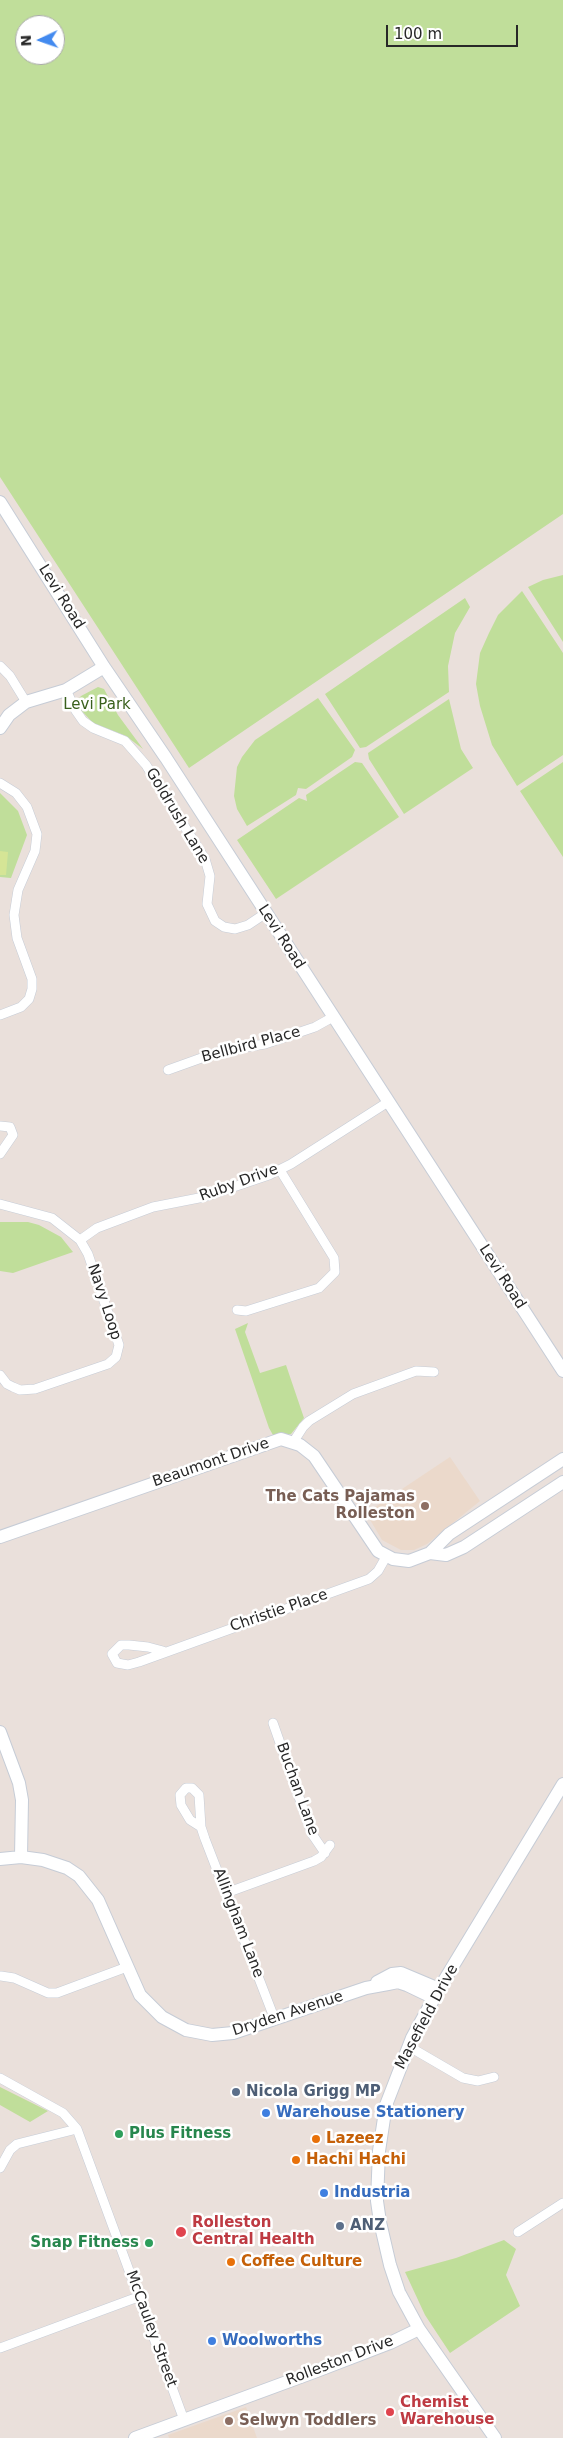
<!DOCTYPE html>
<html>
<head>
<meta charset="utf-8">
<style>
  body { margin:0 }
  #map { position:relative; width:563px; height:2438px; overflow:hidden; background:#eae0db; font-family:"DejaVu Sans",sans-serif }
  canvas { display:block }
  .north { position:absolute; left:15px; top:15px; width:50px; height:50px; box-sizing:border-box; background:#fff; border:1px solid #a9a9a9; border-radius:50%; rotate:267deg; font-size:14px; font-weight:700; line-height:20px; text-align:center; color:#282828 }
  .north::after { content:''; display:block; margin:auto; width:18px; height:22px; background:#438aef; clip-path:polygon(50% 0,100% 100%,50% 72%,0 100%) }
  .scale { position:absolute; left:386px; top:25px; width:132px; height:22px; box-sizing:border-box; border:2px solid #282828; border-top:0; padding-left:6px; font-size:15px; line-height:18px; white-space:nowrap; color:#282828; -webkit-text-stroke:4px #fff; paint-order:stroke }
</style>
</head>
<body>
<div id="map">
<canvas width="563" height="2438"></canvas>
<div class="north">N</div>
<div class="scale">100 m</div>
</div>
<script>
const c = document.querySelector('canvas').getContext('2d');
c.lineJoin = 'round';
function fillPath(path, color) { c.fillStyle = color; c.fill(path, 'evenodd'); }
const shape = rows => new Path2D(rows.map(r => 'M' + r).join(''));
function strokePath(path, color, width, dash) { c.strokeStyle = color; c.lineWidth = width; c.lineCap = dash ? 'butt' : 'round'; c.setLineDash(dash || []); c.stroke(path); }
function drawText(font, color, halo, rows, align = 'center') {
  c.font = font + ' "DejaVu Sans",sans-serif'; c.lineWidth = 5; c.setLineDash([]); c.textBaseline = 'middle'; c.strokeStyle = halo; c.fillStyle = color; for (const [text, x, y, turn = 0] of rows) {
    c.save(); c.translate(x, y); c.rotate((+turn || 0) * Math.PI / 180); c.textAlign = isNaN(turn) ? turn : align; if (halo) c.strokeText(text, 0, 0); c.fillText(text, 0, 0); c.restore();
  }
}
fillPath(shape([
  [450,1457,480,1501,427,1544,414,1550,401,1550,382,1540,366,1513],
  [246,2407,257,2438,169,2438,168,2435]
]), '#ebd9cb');
fillPath(shape([
  [0,0,563,0,563,514,189,768,0,477],
  [25,25,55,25,55,55,25,55],
  [563,575,563,642,528,587,543,580],
  [522,591,563,653,563,755,517,786,492,745,480,706,476,684,480,653,489,633,498,615],
  [465,598,470,607,455,633,448,666,449,692,366,747,360,748,325,694],
  [98,687,104,689,118,715,143,749,126,736,93,723,80,709,76,702,81,696],
  [318,698,355,750,352,757,306,789,298,788,296,795,247,826,237,809,234,796,237,767,242,757,255,740],
  [449,699,461,749,473,768,404,814,369,759,368,753],
  [355,762,362,763,399,817,276,899,237,840,299,798,307,801,306,795],
  [563,762,563,857,520,791],
  [0,793,18,811,27,835,11,878,0,877],
  [0,1222,28,1222,39,1225,61,1237,73,1252,13,1273,0,1271],
  [248,1323,245,1332,260,1373,286,1365,304,1418,291,1434,273,1435,269,1428,235,1329],
  [0,2087,48,2111,30,2122,0,2105],
  [504,2240,516,2249,506,2275,520,2306,450,2353,425,2315,405,2272,456,2258]
]), '#c0de9a');
fillPath(shape([
  [0,851,8,852,6,875,0,875]
]), '#d5e596');
const street = shape([
  [0,666,10,676,26,702],
  [66,690,76,711,83,721,93,728,125,741,146,765,205,859,210,876,207,904,215,921,224,927,235,929,248,925,266,913],
  [0,783,16,793,27,807,37,834,35,851,18,890,14,915,17,938,32,979,32,989,29,999,21,1007,0,1015],
  [168,1070,221,1051,265,1044,315,1027,333,1017],
  [0,1126,10,1127,13,1135,0,1154],
  [0,1204,52,1218,80,1240,88,1254,119,1345,116,1357,108,1364,35,1389,20,1390,13,1387,7,1384,0,1375],
  [80,1240,97,1228,153,1207,204,1197,269,1175,291,1164,388,1102],
  [237,1310,246,1311,319,1288,335,1272,334,1258,280,1170],
  [294,1441,303,1427,309,1421,353,1394,416,1371,434,1372],
  [163,1651,148,1647,129,1645,121,1645,112,1654,117,1663,128,1665,139,1662,369,1579,378,1571,386,1557],
  [273,1723,312,1834,325,1853],
  [201,1827,190,1820,181,1805,180,1795,186,1788,192,1788,199,1795,201,1827,205,1839,275,2020],
  [226,1893,314,1861,321,1857,330,1845],
  [1,1976,14,1978,48,1993,57,1993,127,1967],
  [408,2046,463,2078,478,2081,494,2077],
  [0,2078,63,2113,77,2129,184,2420],
  [0,2168,10,2150,17,2144,77,2129],
  [518,2232,563,2203],
  [0,2348,138,2297]
]);
const secondary = shape([
  [0,502,104,667,166,758,563,1371],
  [0,728,9,715,26,702,66,690,104,667],
  [0,1537,281,1439,300,1445,314,1456,378,1551,393,1559,409,1561,430,1553,449,1534,563,1459],
  [430,1553,446,1555,464,1547,563,1482],
  [0,1732,19,1783,22,1800,21,1857],
  [0,1859,21,1857,43,1860,67,1868,79,1876,98,1900,140,1995,162,2017,186,2030,212,2035,233,2033,366,1988,388,1984,398,1982,407,1985,434,1998],
  [377,1982,392,1974,401,1973,439,1989],
  [135,2438,314,2372,390,2343,419,2329],
  [495,2438,419,2329,399,2292,390,2265,380,2222,377,2201,379,2151,386,2105,412,2038,439,1989,563,1784]
]);
strokePath(street, '#c6ccd6', 10);
strokePath(secondary, '#c6ccd6', 14);
strokePath(street, '#fff', 9);
strokePath(secondary, '#fff', 12);
for (const [x, y, r, color] of [
  [425,1506,5,"#8d6e63"],
  [236,2092,5,"#5c6f8a"],
  [266,2113,5,"#3f7fe0"],
  [119,2134,5,"#2e9e5b"],
  [316,2139,5,"#e8710a"],
  [296,2160,5,"#e8710a"],
  [324,2193,5,"#3f7fe0"],
  [340,2226,5,"#5c6f8a"],
  [181,2232,6,"#e0444e"],
  [149,2243,5,"#2e9e5b"],
  [231,2262,5,"#e8710a"],
  [212,2341,5,"#3f7fe0"],
  [390,2412,5,"#e0444e"],
  [229,2421,5,"#8d6e63"]
]) { const dot = new Path2D(); dot.arc(x, y, r, 0, 2 * Math.PI); c.fillStyle = color; c.fill(dot); strokePath(dot, '#fff', 2); }
drawText('15px', '#282828', '#fff', [
  ["Levi Road",61,597,58],
  ["Goldrush Lane",177,816,59],
  ["Levi Road",281,937,57],
  ["Bellbird Place",251,1045,-15],
  ["Ruby Drive",239,1183,-20],
  ["Levi Road",502,1277,57],
  ["Navy Loop",104,1302,72],
  ["Beaumont Drive",211,1463,-19],
  ["Christie Place",279,1611,-19],
  ["Buchan Lane",297,1789,70],
  ["Allingham Lane",238,1923,69],
  ["Dryden Avenue",288,2014,-18],
  ["Masefield Drive",427,2017,-62],
  ["McCauley Street",151,2329,70],
  ["Rolleston Drive",340,2361,-21]
]);
drawText('15px', '#3a601d', '#fff', [
  ["Levi Park",97,705]
]);
drawText('bold 15px', '#785e54', '#fff', [
  ["The Cats Pajamas",415,1497],
  ["Rolleston",415,1514],
  ["Selwyn Toddlers",239,2421,"left"]
], 'right');
drawText('bold 15px', '#4e5e75', '#fff', [
  ["Nicola Grigg MP",246,2092],
  ["ANZ",350,2226]
], 'left');
drawText('bold 15px', '#366cbe', '#fff', [
  ["Warehouse Stationery",276,2113],
  ["Industria",334,2193],
  ["Woolworths",222,2341]
], 'left');
drawText('bold 15px', '#27864d', '#fff', [
  ["Plus Fitness",129,2134],
  ["Snap Fitness",139,2243,"right"]
], 'left');
drawText('bold 15px', '#c56008', '#fff', [
  ["Lazeez",326,2139],
  ["Hachi Hachi",306,2160],
  ["Coffee Culture",241,2262]
], 'left');
drawText('bold 15px', '#be3a42', '#fff', [
  ["Rolleston",192,2223],
  ["Central Health",192,2240],
  ["Chemist",400,2403],
  ["Warehouse",400,2420]
], 'left');
</script>
</body>
</html>
